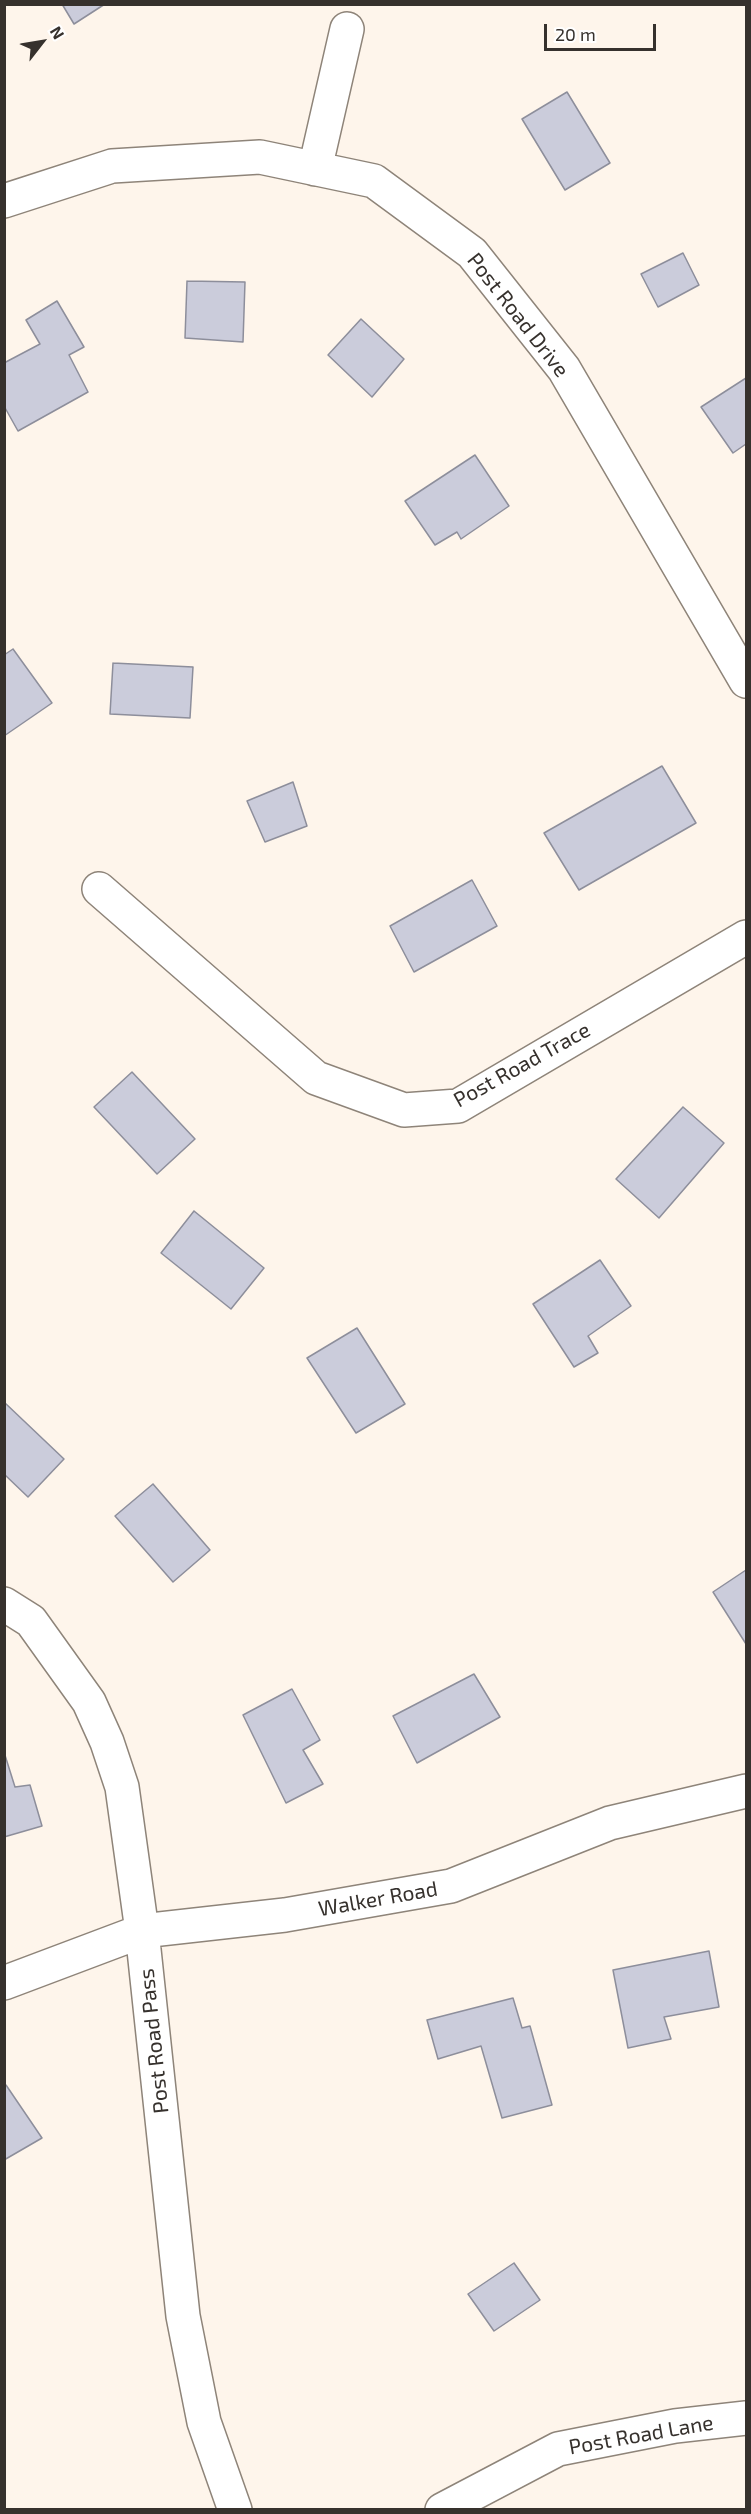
<!DOCTYPE html>
<html>
<head>
<meta charset="utf-8">
<style>
  body { margin:0 }
  #map { position:relative; width:751px; height:2514px; overflow:hidden; background:#fef5eb; font-family:"Exo 2",sans-serif }
  canvas { display:block }
  .frame { position:absolute; inset:0; border:6px solid #36312d; pointer-events:none }
  .north { position:absolute; left:12px; top:12px; width:60px; height:60px; -webkit-text-stroke:4px #fff; paint-order:stroke; rotate:59deg; font-size:16px; font-weight:700; line-height:24px; text-align:center; color:#36312d }
  .north::after { content:''; display:block; margin:auto; width:21px; height:27px; background:#36312d; clip-path:polygon(50% 0,100% 100%,50% 72%,0 100%) }
  .scale { position:absolute; left:544px; top:24px; width:112px; height:27px; box-sizing:border-box; border:3px solid #36312d; border-top:0; padding-left:8px; font-size:18px; line-height:21px; white-space:nowrap; color:#36312d; -webkit-text-stroke:4px #fff; paint-order:stroke }
</style>
</head>
<body>
<div id="map">
<canvas width="751" height="2514"></canvas>
<div class="frame"></div>
<div class="north">N</div>
<div class="scale">20 m</div>
</div>
<script>
const c = document.querySelector('canvas').getContext('2d');
c.lineJoin = 'round';
function fillPath(path, color) { c.fillStyle = color; c.fill(path, 'evenodd'); }
const shape = rows => new Path2D(rows.map(r => 'M' + r).join(''));
function strokePath(path, color, width, dash) { c.strokeStyle = color; c.lineWidth = width; c.lineCap = dash ? 'butt' : 'round'; c.setLineDash(dash || []); c.stroke(path); }
function drawText(font, color, halo, rows, align = 'center') {
  c.font = font + ' "Exo 2",sans-serif'; c.lineWidth = 6; c.setLineDash([]); c.textBaseline = 'middle'; c.strokeStyle = halo; c.fillStyle = color; for (const [text, x, y, turn = 0] of rows) {
    c.save(); c.translate(x, y); c.rotate((+turn || 0) * Math.PI / 180); c.textAlign = isNaN(turn) ? turn : align; if (halo) c.strokeText(text, 0, 0); c.fillText(text, 0, 0); c.restore();
  }
}
const building = shape([
  [62,4,105,4,74,24,62,4],
  [567,92,610,163,565,190,522,119,567,92],
  [683,253,699,285,658,307,641,274,683,253],
  [187,281,245,282,243,342,185,338,187,281],
  [57,301,84,347,69,355,88,392,18,431,4,406,4,363,40,344,26,320,57,301],
  [361,319,404,359,372,397,328,355,361,319],
  [746,378,746,444,733,453,701,407,746,378],
  [475,455,509,506,461,539,457,532,435,545,405,501,475,455],
  [13,649,52,703,4,736,4,655,13,649],
  [113,663,193,667,190,718,110,714,113,663],
  [662,766,696,823,579,890,544,833,662,766],
  [293,782,307,826,265,842,247,801,293,782],
  [472,880,497,926,414,972,390,926,472,880],
  [132,1072,195,1139,157,1174,94,1107,132,1072],
  [683,1107,724,1143,659,1218,616,1179,683,1107],
  [194,1211,264,1268,231,1309,161,1253,194,1211],
  [600,1260,631,1306,588,1336,598,1353,574,1367,533,1304,600,1260],
  [357,1328,405,1404,356,1433,307,1358,357,1328],
  [4,1402,64,1459,28,1497,4,1474,4,1402],
  [153,1484,210,1550,173,1582,115,1516,153,1484],
  [746,1570,746,1644,713,1592,746,1570],
  [474,1674,500,1717,417,1763,393,1716,474,1674],
  [292,1689,320,1740,303,1750,323,1784,286,1803,243,1715,292,1689],
  [4,1752,15,1787,30,1785,42,1826,4,1837,4,1752],
  [709,1951,719,2007,664,2017,671,2039,628,2048,613,1970,709,1951],
  [513,1998,522,2028,530,2026,552,2105,502,2118,481,2046,438,2059,427,2020,513,1998],
  [6,2085,42,2138,4,2160,4,2086,6,2085],
  [514,2263,540,2300,494,2331,468,2294,514,2263]
]);
fillPath(building, '#cbccdb');
strokePath(building, '#8d8e9b', 1.5);
const minor = shape([
  [315,169,347,29],
  [4,201,112,166,260,157,374,181,472,253,564,369,746,681],
  [99,889,316,1078,404,1110,458,1106,746,937],
  [4,1604,31,1621,89,1702,107,1742,122,1787,142,1931,183,2316,204,2422,235,2510],
  [4,1983,142,1931,285,1915,451,1886,610,1823,746,1791],
  [442,2510,558,2449,675,2426,746,2418]
]);
strokePath(minor, '#8e8479', 36);
strokePath(minor, '#fff', 33);
drawText('21px', '#36312d', '#fff', [
  ["Post Road Drive",518,315,52],
  ["Post Road Trace",522,1065,-29],
  ["Walker Road",378,1899,-10],
  ["Post Road Pass",154,2041,-96],
  ["Post Road Lane",641,2435,-10]
]);
</script>
</body>
</html>
